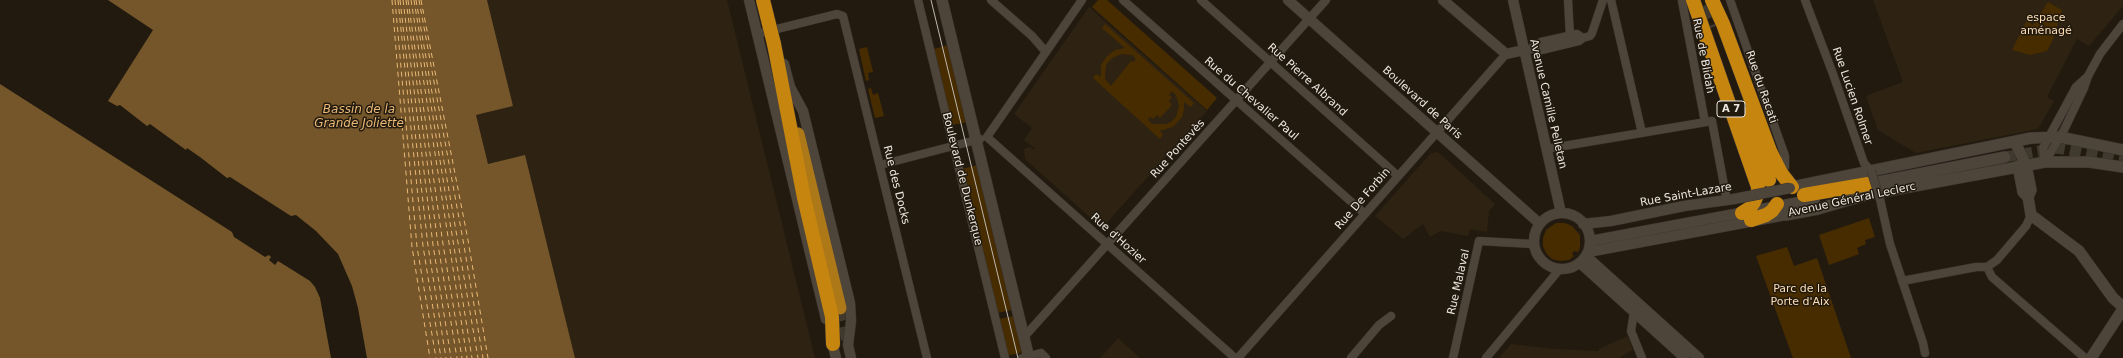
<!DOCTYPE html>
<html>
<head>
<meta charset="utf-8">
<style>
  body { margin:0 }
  canvas { display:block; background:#221a0f }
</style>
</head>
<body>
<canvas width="2123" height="358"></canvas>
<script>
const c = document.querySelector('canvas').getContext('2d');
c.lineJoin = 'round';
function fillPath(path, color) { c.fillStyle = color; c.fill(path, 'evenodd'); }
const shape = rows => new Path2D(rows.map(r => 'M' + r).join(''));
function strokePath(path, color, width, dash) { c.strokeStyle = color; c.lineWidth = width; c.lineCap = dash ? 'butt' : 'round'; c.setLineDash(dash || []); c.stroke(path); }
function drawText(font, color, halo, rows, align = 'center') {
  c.font = font + ' "DejaVu Sans",sans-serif'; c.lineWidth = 3; c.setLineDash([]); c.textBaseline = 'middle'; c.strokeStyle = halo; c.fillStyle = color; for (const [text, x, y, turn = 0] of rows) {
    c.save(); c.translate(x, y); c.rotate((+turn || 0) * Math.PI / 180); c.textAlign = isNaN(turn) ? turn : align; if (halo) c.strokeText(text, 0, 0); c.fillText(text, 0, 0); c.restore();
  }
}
fillPath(shape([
  [487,0,727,0,815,358,575,358,525,156,488,164,476,115,513,106],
  [1873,0,2123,0,2123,6,2089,46,2077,39,2047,97,2054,101,2038,129,1916,153,1878,130,1866,96,1903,82],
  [1089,7,1207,111,1102,228,1025,159,1024,149,1029,147,1033,149,1035,148,1024,140,1032,128,1014,114],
  [1438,152,1495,204,1489,211,1487,232,1470,229,1468,236,1441,231,1430,237,1423,224,1403,239,1375,216,1431,153],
  [1628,336,1633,350,1619,358,1499,358,1511,344,1554,349,1599,351,1599,349],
  [1118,338,1140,358,1100,358]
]), '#2e2212');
fillPath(shape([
  [1098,0,1107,0,1217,98,1207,110,1092,7],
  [2048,2,2062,10,2053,39,2047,51,2030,55,2012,50,2026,22,2027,21,2033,25],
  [1105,24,1194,103,1191,107,1184,102,1184,110,1182,117,1174,126,1164,130,1160,130,1163,135,1160,139,1093,78,1096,74,1101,77,1101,65,1107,56,1115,50,1125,48,1102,28],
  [1122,54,1132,55,1136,59,1133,62,1131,61,1111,86,1105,79,1106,65,1112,58],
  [1172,91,1176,95,1179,106,1176,117,1171,122,1166,124,1152,124,1148,120,1150,117,1153,119,1157,115,1160,118,1172,105,1169,101,1172,97,1169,95],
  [948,45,967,122,952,125,934,49],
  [867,47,873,72,868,73,869,80,866,81,859,49],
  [871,88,873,95,878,93,884,116,875,118,868,89],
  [977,165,1012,310,997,313,962,169],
  [1869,218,1875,237,1865,240,1866,244,1857,248,1859,254,1829,265,1819,235],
  [1556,223,1565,223,1572,226,1580,235,1580,248,1578,252,1574,251,1572,254,1574,256,1569,260,1560,261,1552,259,1546,253,1543,246,1543,238,1546,230],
  [1787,247,1794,266,1817,258,1851,358,1793,358,1756,256],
  [1014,316,1023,352,1007,356,999,319]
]), '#472c00');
fillPath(shape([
  [108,0,487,0,513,106,476,115,488,164,525,155,575,358,367,358,358,308,352,286,338,254,316,231,296,215,291,216,230,177,227,178,200,157,187,148,186,150,150,124,147,126,120,105,117,106,108,101,153,30],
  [0,84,232,232,234,237,265,257,269,255,271,257,269,260,275,265,278,261,310,281,315,287,320,298,331,358,0,358]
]), '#74562a');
strokePath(shape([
  [392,0,412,247,430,358],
  [395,0,417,247,436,358],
  [398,0,423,246,441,358],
  [400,0,428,246,446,358],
  [403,0,433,245,451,358],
  [406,0,438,245,457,358],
  [408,0,443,244,462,358],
  [411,0,467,358],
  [414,0,472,358],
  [416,0,478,358],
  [419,0,463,240,483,358],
  [421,0,468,240,488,358]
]), '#ebb976', 1, [5, 4]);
strokePath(shape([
  [2005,157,2058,148,2123,161]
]), '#40392e', 11, [11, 5.5]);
strokePath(shape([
  [840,308,849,345]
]), '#40392e', 13, [13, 6]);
strokePath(shape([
  [1708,4,1716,26]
]), '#40392e', 14, [14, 7]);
const minor = shape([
  [918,0,1005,358],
  [991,0,1032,36,1046,52],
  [1123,0,1365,214],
  [1201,0,1398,176],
  [1568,0,1570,36],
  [1611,0,1642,133],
  [1730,0,1785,156,1785,167,1781,173],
  [1805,0,1833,74,1864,163,1871,171],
  [1682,1,1705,122],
  [757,34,837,14,843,16,927,358],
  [1530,49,1541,42,1577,34,1583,38],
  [1531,49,1542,50,1579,41,1583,38,1590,36,1592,33,1603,0],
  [987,137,1235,358],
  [987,137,1082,0],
  [1546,149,1712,121,1727,201],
  [2045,162,2064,130,2084,88,2088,76,2100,54,2123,24],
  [2045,162,2043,148,2076,87,2087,77],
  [880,165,980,139],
  [1880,199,1890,244,1923,343,1925,353],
  [1987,267,1992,277,2085,358],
  [1902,281,1976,267,1987,267,1997,260,2026,226,2031,215],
  [1634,312,1631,331,1642,358],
  [1024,337,1326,0],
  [1022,358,1041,353,1046,358],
  [1238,358,1506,54],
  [1351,358,1379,325,1391,316],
  [1453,358,1479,241,1533,244],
  [1486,358,1559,270]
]);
const tertiary = shape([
  [749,0,826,319],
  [1288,0,1539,223],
  [1443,0,1506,54,1524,50],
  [1513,0,1561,213],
  [784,64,790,87,803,111,850,303,851,321,848,345,851,358],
  '1534 241a28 28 0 1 1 56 0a28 28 0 1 1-56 0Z',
  [1583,224,1611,221,1684,206,1734,199],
  [1590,241,1815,199],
  [1588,252,1786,215],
  [1586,256,1699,358],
  [1580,263,1685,358],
  [831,338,836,358]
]);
const secondary = shape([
  [942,0,1029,358],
  [2015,142,2026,165,2031,190,2028,197],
  [2018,166,2023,192,2028,197,2031,215,2079,251,2113,298,2123,307],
  [1868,184,2005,157],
  [1792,187,2031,138,2060,137,2123,150],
  [1786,215,1818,209,1866,195,2045,162,2089,162,2123,167],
  [2091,358,2123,309]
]);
const trunk = shape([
  [798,134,840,308]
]);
const motorway = shape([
  [1693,0,1758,187,1758,193,1754,202,1750,208,1742,213],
  [1712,0,1723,24,1770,151,1781,173,1792,187],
  [774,44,804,198,832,317,833,344],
  [1746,114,1769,180],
  [1804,195,1868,184],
  [1751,220,1766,215,1772,211,1777,204]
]);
strokePath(minor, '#38322e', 9);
strokePath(tertiary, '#38322e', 11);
strokePath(secondary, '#38322e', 12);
strokePath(trunk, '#38322e', 14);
strokePath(motorway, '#38322e', 15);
strokePath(minor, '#4e453a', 8);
strokePath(tertiary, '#4e453a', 10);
strokePath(secondary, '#4e453a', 11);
strokePath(trunk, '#ad7818', 13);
strokePath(motorway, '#c5850f', 14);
strokePath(shape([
  [931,0,1018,358]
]), '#beb8b0', 1);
const minorBridge = shape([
  [1871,171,1880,199]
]);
const tertiaryBridge = shape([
  [1734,199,1790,188]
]);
const motorwayBridge = shape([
  [763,0,774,44]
]);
strokePath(minorBridge, '#38322e', 9, []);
strokePath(tertiaryBridge, '#38322e', 11, []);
strokePath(motorwayBridge, '#38322e', 15, []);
strokePath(minorBridge, '#4e453a', 8);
strokePath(tertiaryBridge, '#4e453a', 10);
strokePath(motorwayBridge, '#c5850f', 14);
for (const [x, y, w] of [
  [1731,109,28]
]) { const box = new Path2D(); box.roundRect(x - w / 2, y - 8, w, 16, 3); c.fillStyle = '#221a0f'; c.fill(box); strokePath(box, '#ede7e0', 1); }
drawText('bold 10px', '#ede7e0', null, [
  ["A 7",1731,109]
]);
drawText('11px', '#fcddb6', '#221a0f', [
  ["espace",2046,18],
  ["aménagé",2046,31],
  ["Parc de la",1800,289],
  ["Porte d'Aix",1800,302]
]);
drawText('11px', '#ede7e0', '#221a0f', [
  ["Rue de Blidah",1703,56,79],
  ["Rue Pierre Albrand",1307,80,42],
  ["Rue du Racati",1761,87,71],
  ["Rue Lucien Rolmer",1852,96,71],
  ["Rue du Chevalier Paul",1251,99,41],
  ["Boulevard de Paris",1422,103,42],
  ["Avenue Camille Pelletan",1548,104,77],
  ["Rue Pontevès",1178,149,-48],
  ["Boulevard de Dunkerque",962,179,76],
  ["Rue des Docks",896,185,76],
  ["Rue Saint-Lazare",1686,195,-10],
  ["Rue De Forbin",1363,199,-49],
  ["Avenue Général Leclerc",1852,200,-12],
  ["Rue d'Hozier",1118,239,42],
  ["Rue Malaval",1459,282,-77]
]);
drawText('italic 12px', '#ebb976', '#221a0f', [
  ["Bassin de la",359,110],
  ["Grande Joliette",359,124]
]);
</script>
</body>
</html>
